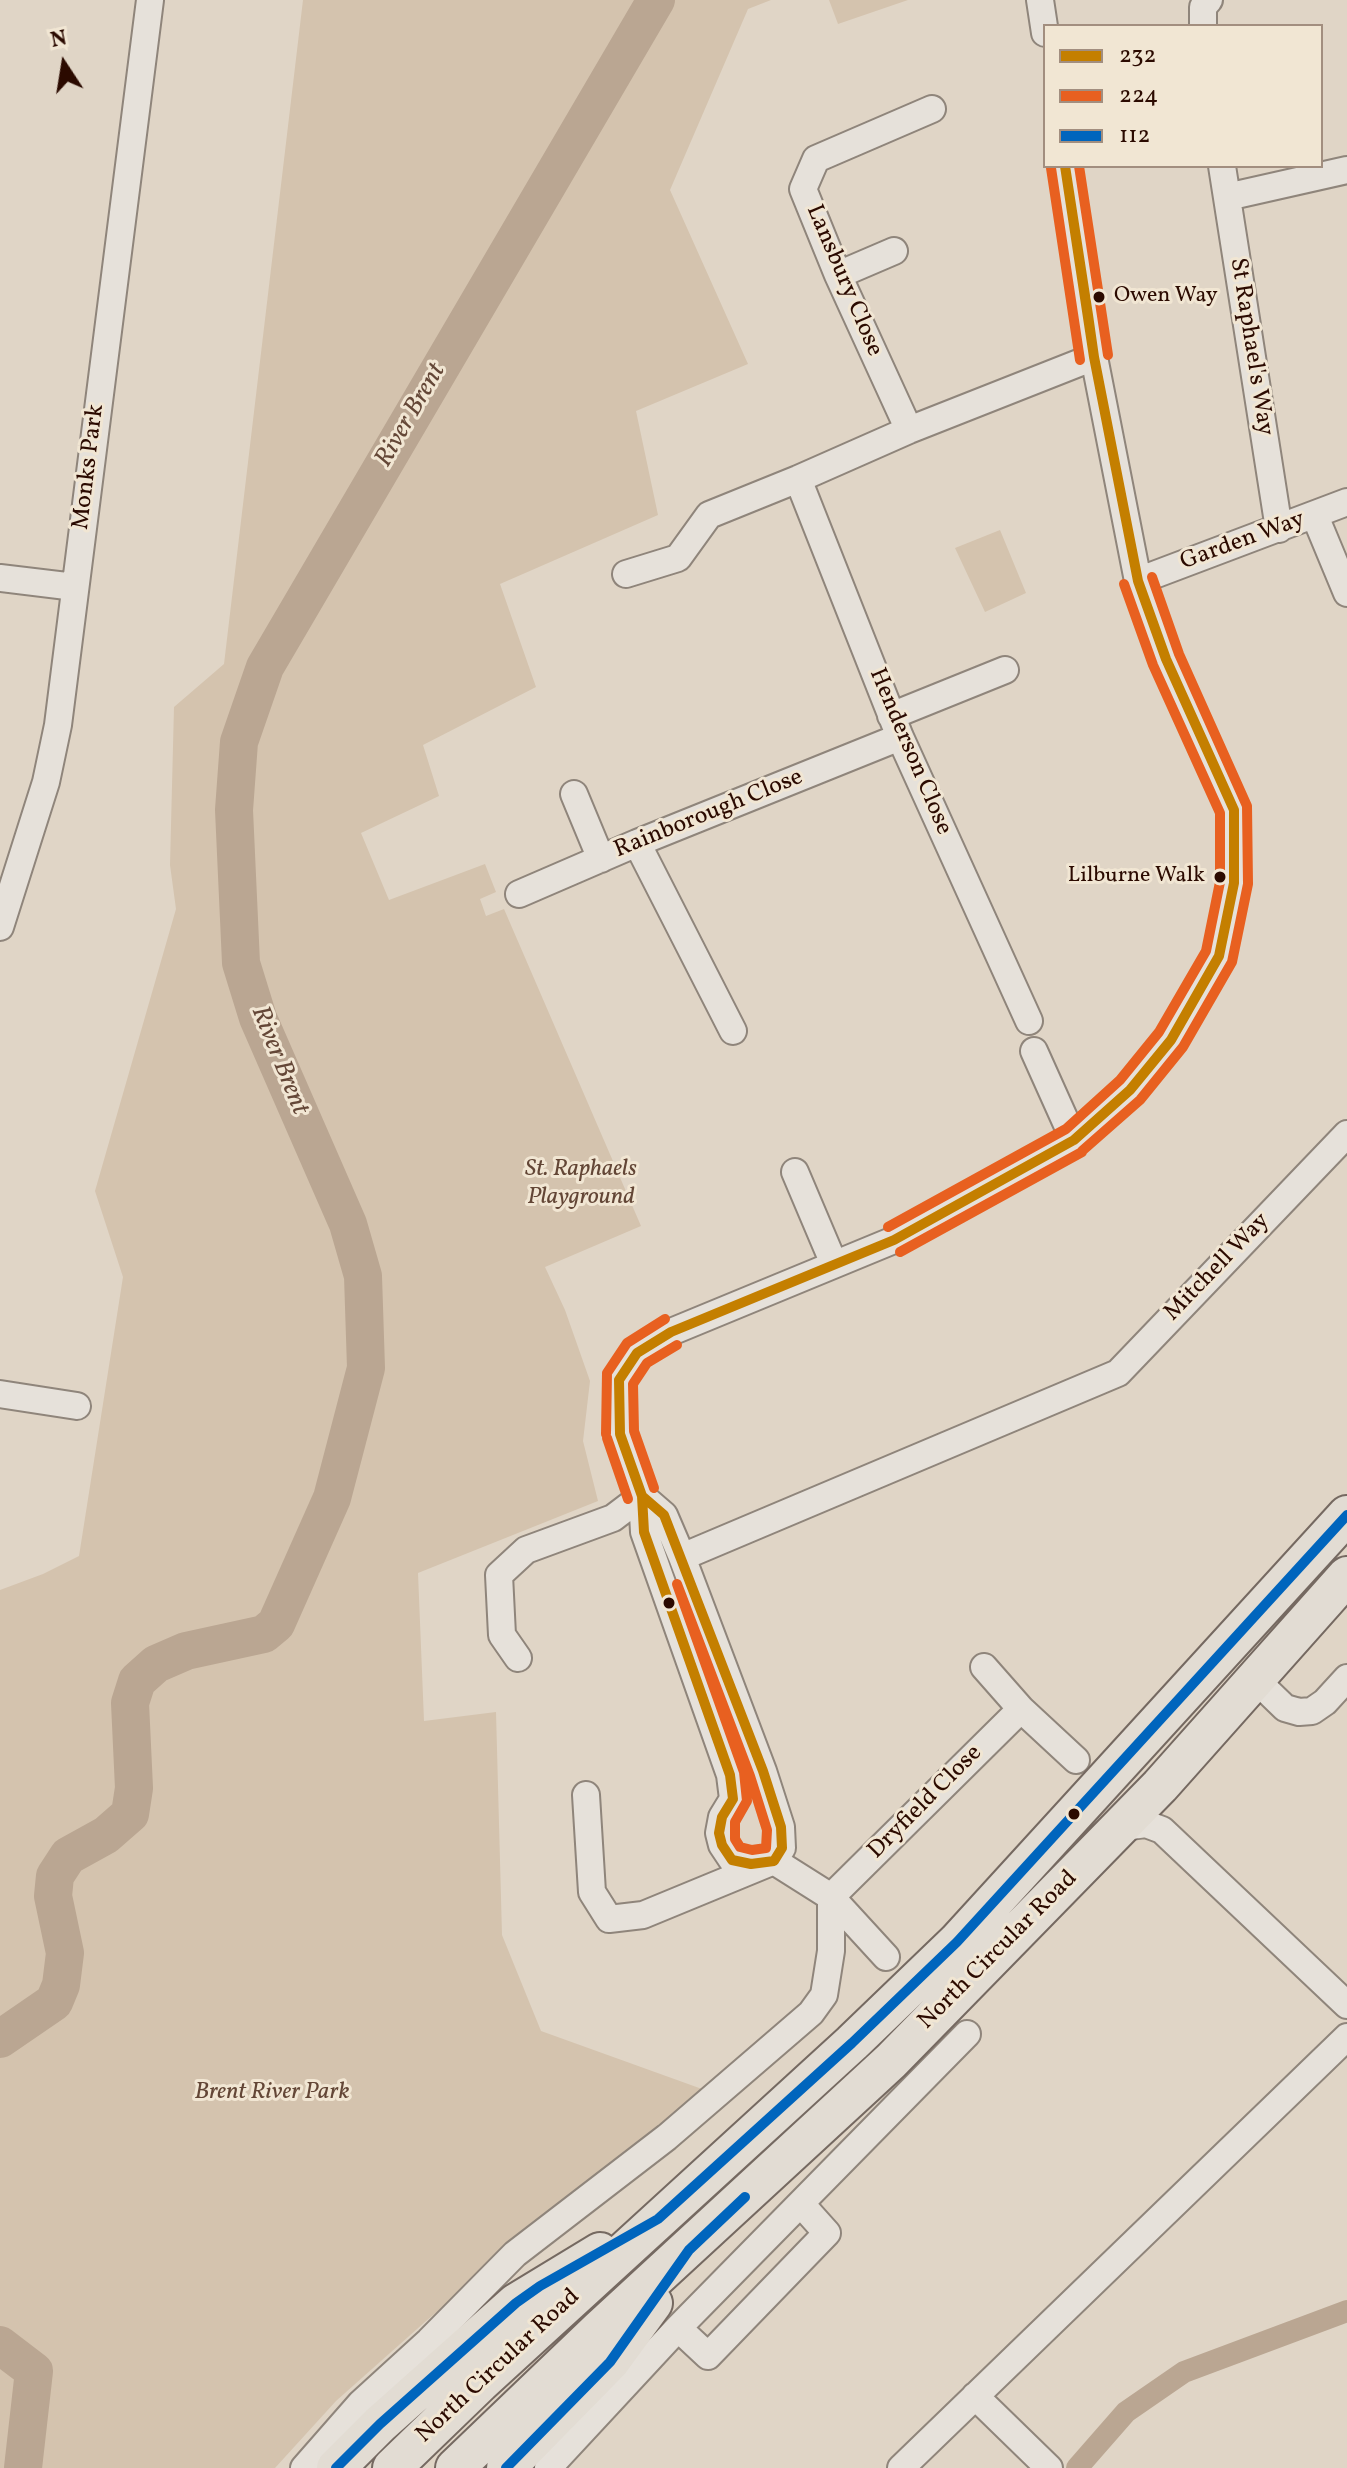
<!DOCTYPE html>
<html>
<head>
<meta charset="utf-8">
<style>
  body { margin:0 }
  #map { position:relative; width:1347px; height:2468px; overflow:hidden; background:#e0d5c6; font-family:Vollkorn,serif }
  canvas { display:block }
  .legend { position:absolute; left:1043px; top:24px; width:280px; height:144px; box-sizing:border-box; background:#f1e6d3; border:2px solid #a28e7f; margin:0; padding:10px 14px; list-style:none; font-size:24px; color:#2b0a00 }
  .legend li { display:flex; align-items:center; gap:16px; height:40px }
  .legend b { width:40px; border:2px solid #a28e7f }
  .north { position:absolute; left:24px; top:24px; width:80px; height:80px; -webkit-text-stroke:6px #f1e6d3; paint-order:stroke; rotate:348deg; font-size:22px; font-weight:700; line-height:32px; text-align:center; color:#2b0a00 }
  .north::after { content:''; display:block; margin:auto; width:28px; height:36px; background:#2b0a00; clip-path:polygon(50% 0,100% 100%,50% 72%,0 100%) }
</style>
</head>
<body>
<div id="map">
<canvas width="1347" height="2468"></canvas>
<ul class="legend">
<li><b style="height:10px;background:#c47f00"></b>232</li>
<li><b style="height:10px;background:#e86020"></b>224</li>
<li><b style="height:10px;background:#0065bd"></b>112</li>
</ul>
<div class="north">N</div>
</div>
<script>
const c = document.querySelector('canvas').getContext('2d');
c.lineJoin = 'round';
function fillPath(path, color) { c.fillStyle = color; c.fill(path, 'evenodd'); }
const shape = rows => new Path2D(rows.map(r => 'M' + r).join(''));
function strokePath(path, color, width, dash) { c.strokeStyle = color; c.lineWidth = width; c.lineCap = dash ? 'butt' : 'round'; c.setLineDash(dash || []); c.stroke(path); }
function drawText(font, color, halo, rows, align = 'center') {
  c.font = font + ' Vollkorn,serif'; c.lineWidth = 6; c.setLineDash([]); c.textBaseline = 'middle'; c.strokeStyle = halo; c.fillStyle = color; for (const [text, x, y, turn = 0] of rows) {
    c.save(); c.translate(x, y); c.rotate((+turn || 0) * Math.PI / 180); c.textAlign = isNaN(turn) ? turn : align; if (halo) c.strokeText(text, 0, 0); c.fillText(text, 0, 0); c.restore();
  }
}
fillPath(shape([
  [303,0,771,0,748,9,670,190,748,364,636,411,658,515,500,584,536,687,423,745,439,796,361,833,389,900,485,864,496,892,480,899,486,916,504,909,641,1226,545,1267,565,1310,590,1381,583,1441,598,1501,418,1573,424,1721,496,1712,502,1935,541,2031,702,2089,426,2321,336,2401,275,2468,0,2468,0,1590,43,1574,79,1556,123,1277,95,1191,176,909,170,865,174,707,224,664],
  [829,0,908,0,838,24],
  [1000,530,1026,593,985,612,955,548]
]), '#d4c3ae');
strokePath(shape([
  [1077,2468,1126,2412,1184,2372,1347,2311]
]), '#baa692', 22);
strokePath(shape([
  [0,2039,54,2002,61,1985,65,1953,53,1896,55,1876,68,1856,106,1835,130,1814,134,1788,130,1703,137,1681,156,1664,186,1651,264,1634,276,1624,332,1498,366,1368,363,1276,348,1224,258,1018,241,963,234,810,239,742,265,667,656,0],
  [0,2345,34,2371,23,2468]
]), '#baa692', 38);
const minor = shape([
  [1040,0,1045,33],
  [1203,26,1203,7,1209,0],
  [1222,166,1279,529],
  [1227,197,1347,170],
  [838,275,894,251],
  [909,430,838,275,803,189,816,159,932,109],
  [798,479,900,737,1029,1021],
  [1315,516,1347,593],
  [626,574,678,558,709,515,798,479,909,430,1094,357],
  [0,578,75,587],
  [1138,581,1347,502],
  [891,716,1005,670],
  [574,794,601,859],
  [637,843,733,1031],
  [519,894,637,843,900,737],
  [0,927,46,782,58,725,150,0],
  [1034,1051,1074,1140],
  [795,1172,834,1264],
  [0,1394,77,1406],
  [642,1496,644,1532,730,1775,733,1799,722,1817,719,1833,722,1845,732,1860,751,1864,774,1861,782,1848,781,1827,763,1771,682,1557,664,1515,642,1496,620,1434,619,1380,637,1353,671,1332,894,1240,1074,1140,1130,1090,1171,1040,1219,956,1234,883,1234,810,1166,659,1138,581,1094,357,1065,166],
  [682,1557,1118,1373,1347,1134],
  [518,1658,502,1635,499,1575,526,1550,613,1518,642,1496],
  [984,1667,1021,1709,1076,1760],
  [1254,1678,1285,1708,1299,1712,1312,1711,1325,1702,1347,1678],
  [586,1795,592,1892,609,1919,643,1915,774,1861,831,1897,886,1957],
  [1115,1833,1131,1826,1146,1824,1162,1830,1347,2005],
  [831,1897,1021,1709],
  [678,2328,708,2356,827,2233,801,2204],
  [975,2396,1049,2468],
  [304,2468,361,2403,429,2341,515,2254,667,2137,811,2013,824,1995,831,1951,831,1897],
  [548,2468,678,2328,967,2034],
  [901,2468,1347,2037]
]);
const highway = shape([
  [336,2468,380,2424,516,2303,600,2252],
  [392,2468,480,2383,852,2043,957,1942,1347,1515],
  [455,2468,599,2330,891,2061,1160,1786,1347,1576],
  [506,2468,610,2362,653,2303]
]);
strokePath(minor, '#8f857b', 30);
strokePath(highway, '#756961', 42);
strokePath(minor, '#e6e1da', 26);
strokePath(highway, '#e2dcd3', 38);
strokePath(shape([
  [1065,166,1088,315,1094,357,1065,166],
  [1094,357,1138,581],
  [1094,357,1138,581],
  [1074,1140,1130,1090,1171,1040,1219,956,1234,883,1234,810,1166,659,1138,581],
  [894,1240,1074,1140],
  [894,1240,1074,1140],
  [671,1332,894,1240],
  [671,1332,894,1240],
  [620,1434,642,1496],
  [620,1434,642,1496],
  [620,1434,619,1380,637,1353,671,1332],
  [642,1496,664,1515,763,1771,781,1827,782,1848,774,1861,751,1864,732,1860,722,1845,719,1833,722,1817,733,1799,730,1775,644,1532,642,1496]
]), '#c47f00', 10);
strokePath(shape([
  [1079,166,1108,355],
  [1051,168,1080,360],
  [1082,1151,1140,1100,1183,1047,1232,962,1248,884,1247,806,1179,654,1152,577],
  [888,1227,1066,1129,1120,1080,1159,1032,1206,951,1220,882,1220,813,1153,665,1124,584],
  [900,1252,1082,1152],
  [606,1434,607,1373,627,1343,665,1319],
  [607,1438,628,1499],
  [654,1488,634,1431,633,1384,647,1363,677,1345],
  [677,1584,750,1776,767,1830,766,1848,752,1850,740,1847,735,1839,735,1822,747,1801,744,1772,677,1584]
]), '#e86020', 10);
strokePath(shape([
  [336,2468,380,2424,516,2303,540,2286,658,2219,852,2043,957,1942,1347,1515],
  [506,2468,610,2362,689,2250,745,2197]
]), '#0065bd', 10);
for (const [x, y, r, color] of [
  [1099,297,7,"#2b0a00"],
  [1220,877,7,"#2b0a00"],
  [669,1603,7,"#2b0a00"],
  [1074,1814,7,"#2b0a00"]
]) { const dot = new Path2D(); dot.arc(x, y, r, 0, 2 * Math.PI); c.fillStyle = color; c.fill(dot); strokePath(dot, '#f1e6d3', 3); }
drawText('22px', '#2b0a00', '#f1e6d3', [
  ["Owen Way",1114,297],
  ["Lilburne Walk",1205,877,"right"]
], 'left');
drawText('24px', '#2b0a00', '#f1e6d3', [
  ["Lansbury Close",843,281,67],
  ["St Raphael's Way",1250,347,81],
  ["Monks Park",90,467,-83],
  ["Garden Way",1243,542,-20],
  ["Henderson Close",909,752,67],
  ["Rainborough Close",709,815,-22],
  ["Mitchell Way",1218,1268,-46],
  ["Dryfield Close",926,1803,-45],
  ["North Circular Road",999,1951,-45],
  ["North Circular Road",499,2367,-43]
]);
drawText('italic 24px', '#634636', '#f1e6d3', [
  ["St. Raphaels",581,1171],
  ["Playground",581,1199],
  ["Brent River Park",272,2094]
]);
drawText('italic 26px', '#644737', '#f1e6d3', [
  ["River Brent",412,416,-60],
  ["River Brent",278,1061,68]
]);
</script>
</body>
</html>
